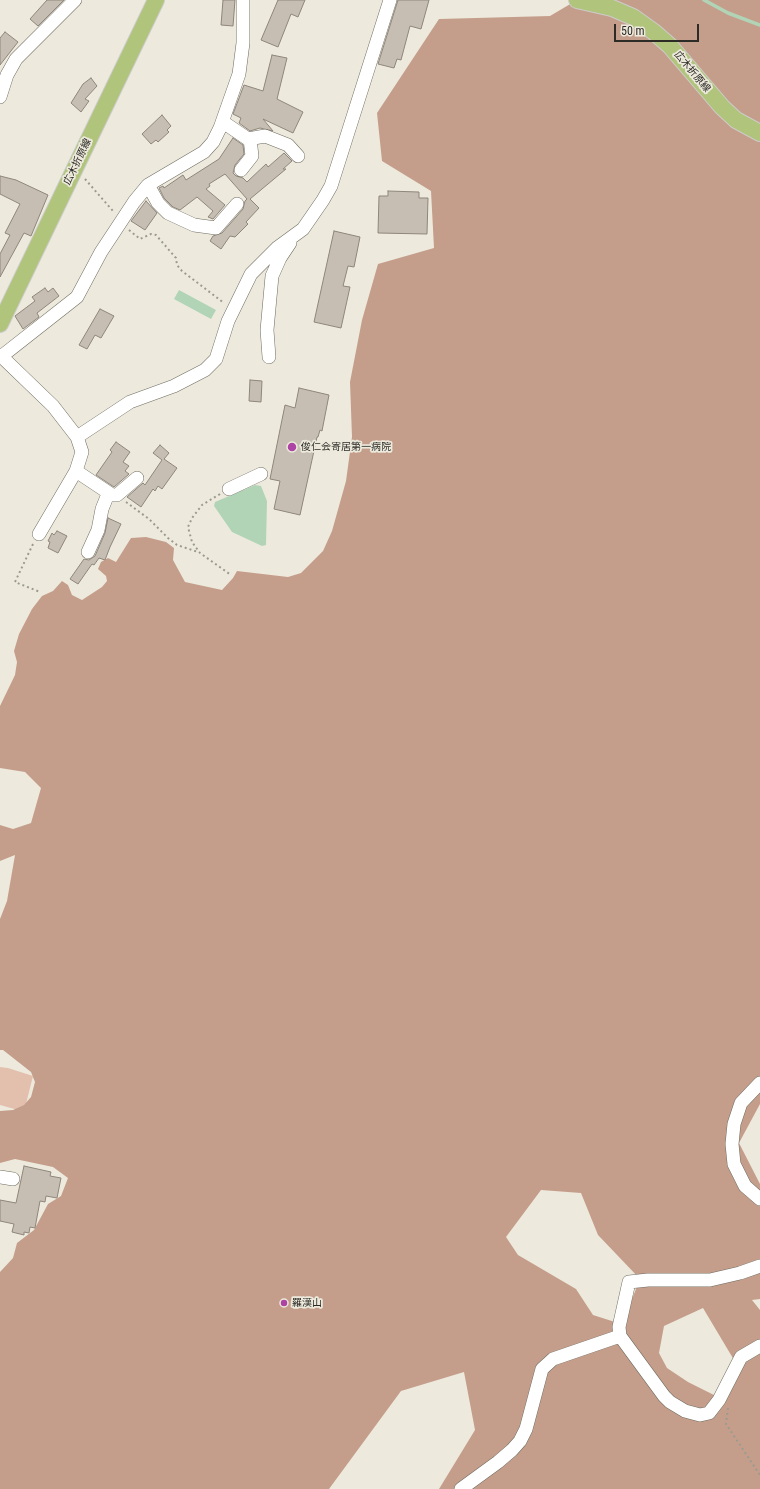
<!DOCTYPE html>
<html>
<head>
<meta charset="utf-8">
<style>
  body { margin:0 }
  #map { position:relative; width:760px; height:1489px; overflow:hidden; background:#edeadd; font-family:"Roboto Condensed",sans-serif }
  canvas { display:block }
  .scale { position:absolute; left:614px; top:24px; width:85px; height:18px; box-sizing:border-box; border:2px solid #2c2b26; border-top:0; padding-left:5px; font-size:12px; line-height:14px; white-space:nowrap; color:#2c2b26; -webkit-text-stroke:3px #edeadd; paint-order:stroke }
</style>
</head>
<body>
<div id="map">
<canvas width="760" height="1489"></canvas>
<div class="scale">50 m</div>
</div>
<script>
const c = document.querySelector('canvas').getContext('2d');
c.lineJoin = 'round';
function fillPath(path, color) { c.fillStyle = color; c.fill(path, 'evenodd'); }
const shape = rows => new Path2D(rows.map(r => 'M' + r).join(''));
function strokePath(path, color, width, dash) { c.strokeStyle = color; c.lineWidth = width; c.lineCap = dash ? 'butt' : 'round'; c.setLineDash(dash || []); c.stroke(path); }
function drawText(font, color, halo, rows, align = 'center') {
  c.font = font + ' "Roboto Condensed","Noto Sans JP",sans-serif'; c.lineWidth = 3.5; c.setLineDash([]); c.textBaseline = 'middle'; c.strokeStyle = halo; c.fillStyle = color; for (const [text, x, y, turn = 0] of rows) {
    c.save(); c.translate(x, y); c.rotate((+turn || 0) * Math.PI / 180); c.textAlign = isNaN(turn) ? turn : align; if (halo) c.strokeText(text, 0, 0); c.fillText(text, 0, 0); c.restore();
  }
}
fillPath(shape([
  [0,1067,8,1068,33,1076,26,1104,18,1110,0,1105]
]), '#e3c0ae');
fillPath(shape([
  [577,0,760,0,760,1104,739,1143,760,1184,760,1299,752,1300,760,1310,760,1489,439,1489,475,1430,464,1372,401,1391,329,1489,0,1489,0,1272,13,1258,17,1243,34,1230,48,1204,61,1196,68,1178,53,1167,15,1159,0,1163,0,1111,13,1110,24,1105,31,1097,35,1082,31,1072,3,1050,0,1050,0,919,7,901,15,855,0,861,0,825,13,829,31,823,41,788,25,772,0,768,0,706,15,675,17,662,14,651,19,634,32,609,42,596,53,591,62,581,68,585,72,595,82,600,102,587,107,581,106,576,98,569,101,562,108,558,116,562,131,538,146,537,166,542,174,548,173,560,185,582,222,590,233,578,237,571,288,577,301,573,323,551,332,531,346,481,352,437,350,382,362,320,378,264,434,248,431,191,382,161,377,113,439,19,550,16],
  [541,1190,581,1193,598,1235,640,1279,630,1304,615,1322,593,1315,576,1289,518,1255,506,1237],
  [703,1308,737,1365,716,1396,688,1382,667,1368,659,1353,664,1326]
]), '#c59e8b');
fillPath(shape([
  [179,290,216,310,211,319,174,299],
  [255,485,261,486,267,501,266,545,262,546,232,532,214,506,215,502]
]), '#b1d4b7');
strokePath(shape([
  [704,0,728,13,760,25]
]), '#b1d4b7', 3.5);
const building = shape([
  [47,0,64,0,38,26,30,19,47,0],
  [223,0,235,0,233,26,221,25,223,0],
  [278,0,305,0,298,17,291,14,278,47,261,40,278,0],
  [398,0,429,0,421,29,410,26,401,60,397,59,394,68,378,64,398,0],
  [5,32,18,42,0,65,0,38,5,32],
  [272,55,287,58,277,99,303,112,293,133,263,119,273,131,260,128,250,131,239,123,241,118,233,114,244,85,263,91,272,55],
  [91,78,97,86,85,99,89,101,81,112,71,103,83,84,91,78],
  [162,115,171,126,167,130,169,132,158,142,156,140,151,144,142,134,162,115],
  [233,138,243,145,244,154,235,165,233,173,236,176,243,178,247,182,266,164,268,167,284,153,292,161,283,169,286,169,250,199,259,208,246,222,248,224,235,237,230,236,221,249,210,241,213,236,222,233,243,209,245,201,247,199,225,174,209,184,210,186,206,189,225,205,213,219,208,217,213,211,197,197,180,210,173,207,164,198,159,188,163,186,164,188,183,175,186,180,219,159,233,138],
  [0,176,16,180,48,195,31,236,24,233,0,277,0,254,10,235,5,233,20,204,0,194,0,176],
  [388,191,419,192,419,198,428,198,427,234,378,233,379,196,388,196,388,191],
  [146,201,157,213,145,230,131,221,146,201],
  [334,231,360,237,354,267,348,266,343,286,350,287,341,328,314,322,334,231],
  [45,288,48,292,53,288,59,296,37,313,39,317,23,329,15,316,35,301,32,297,45,288],
  [100,309,114,316,101,338,95,335,87,349,79,345,100,309],
  [250,380,262,381,261,402,249,401,250,380],
  [299,388,329,395,322,431,320,430,318,437,317,437,300,515,274,509,280,481,270,479,285,405,295,408,299,388],
  [116,442,130,452,123,462,129,466,125,471,129,474,114,487,96,475,112,452,110,450,116,442],
  [160,445,169,453,164,459,177,468,162,489,158,486,155,491,153,489,141,507,127,497,143,483,145,485,162,460,153,453,160,445],
  [108,518,121,524,110,547,105,560,99,558,94,565,92,564,78,584,70,579,84,559,89,560,95,556,105,533,108,518],
  [57,531,67,536,58,553,48,548,50,542,48,541,52,533,54,535,57,531],
  [24,1166,51,1172,50,1176,61,1178,57,1198,46,1196,45,1202,40,1201,35,1228,30,1227,29,1233,24,1232,24,1235,12,1232,14,1224,0,1221,0,1200,16,1203,24,1166]
]);
fillPath(building, '#c7beb3');
strokePath(building, '#8e857b', 1);
const minor = shape([
  [0,97,7,75,16,59,75,0],
  [223,122,248,139,265,136,288,145,298,156],
  [241,170,252,156,250,139],
  [148,185,158,203,168,213,194,225,216,228,237,204],
  [0,355,53,406,77,437,82,452,76,471,39,534],
  [2,356,77,297,101,252,134,202,148,185,204,152,213,142,220,128,239,74,243,43,243,0],
  [269,357,267,330,272,276,280,258,290,243],
  [77,437,130,402,174,386,205,370,216,359,228,321,251,274,277,248,303,229,323,200,331,186,390,0],
  [76,471,112,495,117,495,137,478],
  [229,489,261,474],
  [88,552,98,530,102,509,108,494],
  [760,1083,741,1103,734,1124,732,1144,734,1164,745,1186,760,1199],
  [0,1177,13,1179],
  [760,1266,740,1273,710,1280,648,1280,629,1282,619,1327,620,1336,664,1396,670,1402,685,1411,700,1415,709,1413,719,1400,741,1357,760,1346],
  [461,1489,498,1462,512,1450,520,1441,526,1429,542,1369,553,1359,620,1336]
]);
const major = shape([
  [577,0,612,8,633,17,654,32,670,46,722,107,736,120,760,133],
  [0,324,156,0]
]);
strokePath(minor, '#6f6c60', 14);
strokePath(major, '#cccccb', 18);
strokePath(shape([
  [85,179,113,211],
  [129,230,140,239,151,234,156,235,176,258,177,265,182,271,224,303],
  [220,494,202,505,192,518,188,527,192,542,200,553,231,575],
  [126,502,149,519,168,538,177,545,198,552],
  [33,544,15,582,40,592],
  [728,1408,726,1424,760,1475]
]), '#9c9a90', 2, [2, 3]);
strokePath(minor, '#fff', 13);
strokePath(major, '#b0c47b', 16);
for (const [x, y, r, color] of [
  [292,447,5,"#ad43a4"],
  [284,1303,4,"#ad43a4"]
]) { const dot = new Path2D(); dot.arc(x, y, r, 0, 2 * Math.PI); c.fillStyle = color; c.fill(dot); strokePath(dot, '#edeadd', 1.5); }
drawText('10px', '#2c2b26', '#edeadd', [
  ["広木折原線",692,72,50],
  ["広木折原線",78,162,-64]
]);
drawText('10px', '#2c2b26', '#edeadd', [
  ["俊仁会寄居第一病院",301,447],
  ["羅漢山",292,1303]
], 'left');
</script>
</body>
</html>
